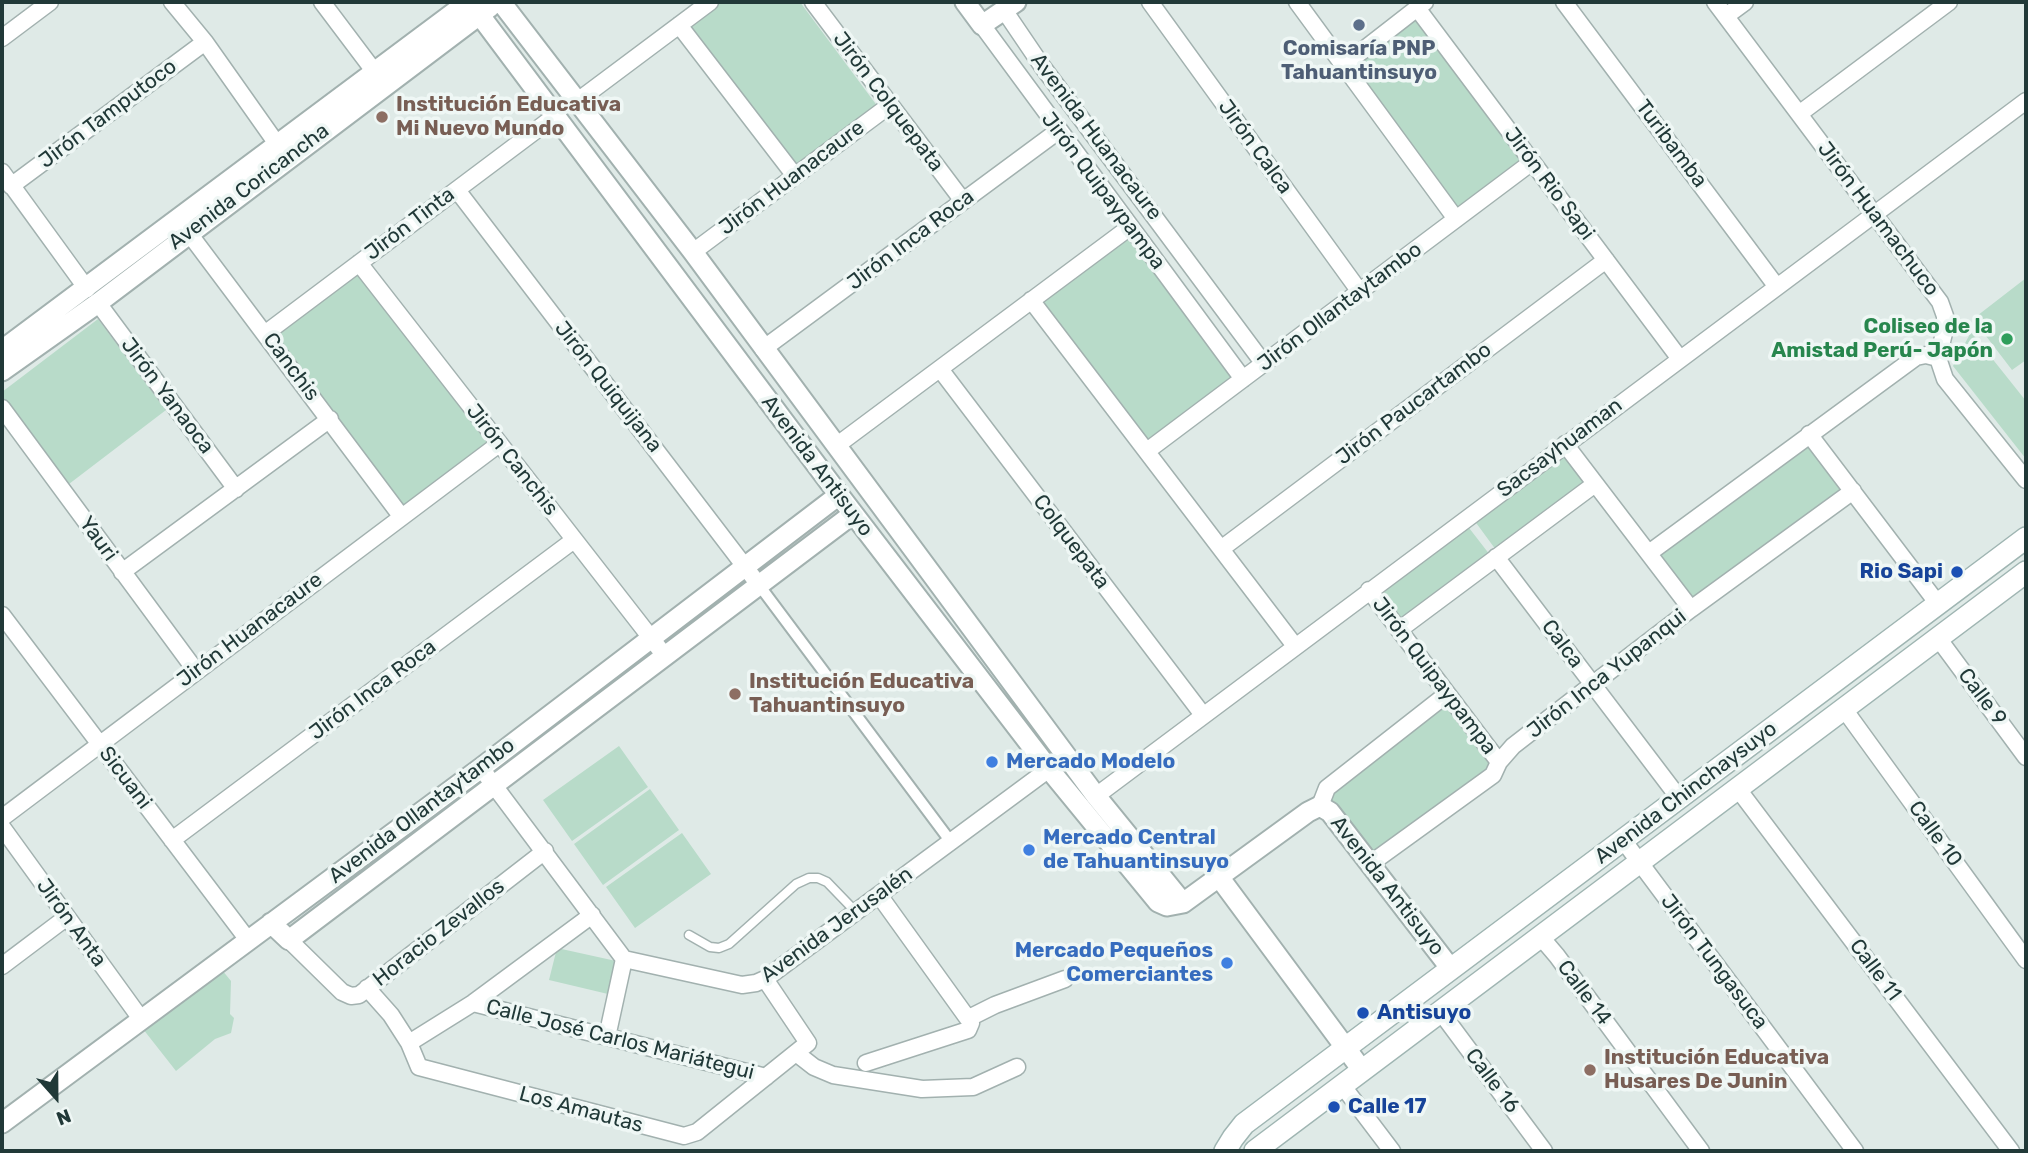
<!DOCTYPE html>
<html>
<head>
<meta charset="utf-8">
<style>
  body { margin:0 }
  #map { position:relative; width:2028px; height:1153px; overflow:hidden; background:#dfeae7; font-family:Rubik,sans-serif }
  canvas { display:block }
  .frame { position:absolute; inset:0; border:4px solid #213938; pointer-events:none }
  .north { position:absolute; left:21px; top:1062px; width:70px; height:70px; -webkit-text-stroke:5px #eff7f5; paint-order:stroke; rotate:159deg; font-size:19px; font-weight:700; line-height:28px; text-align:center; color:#213938 }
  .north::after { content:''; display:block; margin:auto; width:24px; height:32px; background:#213938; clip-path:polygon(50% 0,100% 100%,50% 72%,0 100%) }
</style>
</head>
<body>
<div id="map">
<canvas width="2028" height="1153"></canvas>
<div class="frame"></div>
<div class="north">N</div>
</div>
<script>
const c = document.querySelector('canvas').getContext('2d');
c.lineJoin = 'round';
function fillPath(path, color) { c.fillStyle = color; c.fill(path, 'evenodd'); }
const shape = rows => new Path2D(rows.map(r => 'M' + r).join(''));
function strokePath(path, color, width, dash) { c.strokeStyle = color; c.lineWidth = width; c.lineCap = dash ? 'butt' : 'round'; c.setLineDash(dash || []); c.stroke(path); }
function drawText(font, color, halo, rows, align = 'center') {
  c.font = font + ' Rubik,sans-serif'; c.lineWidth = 7; c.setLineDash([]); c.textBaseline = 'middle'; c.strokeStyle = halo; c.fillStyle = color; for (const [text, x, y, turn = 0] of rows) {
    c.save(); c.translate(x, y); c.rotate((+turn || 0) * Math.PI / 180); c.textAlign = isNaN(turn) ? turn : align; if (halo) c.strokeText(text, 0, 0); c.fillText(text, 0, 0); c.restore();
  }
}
fillPath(shape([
  [721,2,800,2,878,107,796,168,687,27],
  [1417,17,1525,160,1456,211,1351,67],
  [1129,236,1234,377,1149,442,1041,303],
  [358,269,494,442,402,511,272,334],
  [2026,278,2026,360,2012,370,1973,319],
  [98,319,166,410,69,484,2,396,2,392],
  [1971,332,2026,401,2026,459,1953,366],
  [1808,440,1847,491,1692,603,1655,554],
  [1563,453,1587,484,1496,550,1474,520],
  [1466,524,1490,555,1401,623,1377,591],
  [1446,703,1494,765,1372,856,1325,794],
  [619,746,648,787,572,841,543,800],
  [650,789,679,830,603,885,574,844],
  [682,833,711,874,635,928,606,887],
  [557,948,616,961,608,994,549,980],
  [222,970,231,981,230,1014,234,1018,231,1033,215,1039,176,1071,143,1029]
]), '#b8dbc9');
const service = shape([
  [689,935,710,947,719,948,729,944,796,884,809,878,818,878,827,882,856,912]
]);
const pedestrian = shape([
  [759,585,951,842]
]);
const minor = shape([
  [172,2,205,42,277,144],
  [322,2,374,71],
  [813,2,963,201],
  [1150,2,1360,292],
  [1297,2,1456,219],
  [1564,2,1777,287],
  [1715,2,1940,302,1945,316,1945,329,1938,358,1945,379,2026,480],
  [1417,8,1680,359],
  [1004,10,1042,66,1264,364],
  [1726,16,1745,2],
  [679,25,795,176],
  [982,25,1243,379],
  [2,38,50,2],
  [1344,65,1425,2],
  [579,100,710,2],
  [1799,114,1949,2],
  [2,172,87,289],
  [11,186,205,42],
  [457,190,759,585],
  [182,224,401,516],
  [693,252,890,105],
  [359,263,665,656],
  [1031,300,1295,646],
  [98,303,236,489],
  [266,333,555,116],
  [763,349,1058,131],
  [940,369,1203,715],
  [2,408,196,671],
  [1809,434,1938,604],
  [1565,444,1691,609],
  [836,446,1130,227],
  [1147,451,1532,162],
  [1221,549,1606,260],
  [1649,553,1916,357,1926,355,1938,358],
  [1496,557,1679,798],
  [122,572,330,419],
  [1369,590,1499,762],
  [2,615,248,940],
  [1399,630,1595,484],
  [1938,638,2026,757],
  [1844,709,2026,960],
  [481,768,624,959,742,985,756,983,765,979,1049,769],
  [1738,789,2011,1151],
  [1096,796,2026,101],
  [1320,806,1327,788,1447,694],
  [2,818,499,444],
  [2,827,141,1019],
  [172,840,574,540],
  [1623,840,1855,1151],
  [1370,864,1493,775,1499,762,1513,746,1593,684,1691,609,1853,491],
  [1540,936,1557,956,1701,1151],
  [289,940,342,992,351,996,359,995,545,851],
  [2,966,67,917],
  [367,988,391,1015,409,1043,419,1067,684,1136,697,1132,808,1043,765,979],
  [473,1003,766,1077],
  [1440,1011,1544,1151],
  [969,1018,995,1005,1065,979],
  [607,1037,624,959],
  [409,1043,473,1003,592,915],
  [796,1053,814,1067,833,1075,922,1089,973,1087,1017,1067],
  [866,1063,968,1030,971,1023,879,895],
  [1342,1085,1392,1151]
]);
const tertiary = shape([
  [470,2,839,495,1049,769,1158,902,1167,906,1183,903,1308,812,1320,806,1330,812,1451,969],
  [501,2,693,252,1096,796,1183,903],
  [965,2,982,25,1016,2],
  [2,350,468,2],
  [2,371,98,303,490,7],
  [1219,877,1362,1070],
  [271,923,289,940,853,514],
  [2,1123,481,768,839,495]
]);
const secondary = shape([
  [1225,1151,1233,1138,1244,1124,2026,538],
  [1255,1151,2026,572]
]);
strokePath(service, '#a2b1af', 11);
strokePath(pedestrian, '#a2b1af', 14);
strokePath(minor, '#a2b1af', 19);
strokePath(tertiary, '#a2b1af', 23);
strokePath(secondary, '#9fb5b2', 24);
strokePath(service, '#fff', 8);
strokePath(pedestrian, '#fff', 10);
strokePath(minor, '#fff', 16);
strokePath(tertiary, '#fff', 19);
strokePath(secondary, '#fff', 21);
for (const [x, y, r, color] of [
  [1359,25,7,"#5c6f8a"],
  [382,117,7,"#8d6e63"],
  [2007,339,7,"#2e9e5b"],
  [1957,572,7,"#1a4fb4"],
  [735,694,7,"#8d6e63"],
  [992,762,7,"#3f7fe0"],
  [1029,850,7,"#3f7fe0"],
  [1227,963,7,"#3f7fe0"],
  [1363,1013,7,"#1a4fb4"],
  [1590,1070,7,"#8d6e63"],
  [1334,1107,7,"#1a4fb4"]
]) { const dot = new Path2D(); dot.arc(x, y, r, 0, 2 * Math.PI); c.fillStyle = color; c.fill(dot); strokePath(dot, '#eff7f5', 2.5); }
drawText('bold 21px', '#4e5e75', '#eff7f5', [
  ["Comisaría PNP",1359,49],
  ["Tahuantinsuyo",1359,73]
]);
drawText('21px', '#213938', '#eff7f5', [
  ["Jirón Colquepata",888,102,53],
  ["Jirón Tamputoco",108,114,-37],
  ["Avenida Huanacaure",1096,137,53],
  ["Turibamba",1671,144,53],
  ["Jirón Calca",1255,147,54],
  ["Jirón Huanacaure",792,178,-37],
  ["Jirón Rio Sapi",1549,184,53],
  ["Avenida Coricancha",249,187,-37],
  ["Jirón Quipaypampa",1103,191,53],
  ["Jirón Huamachuco",1878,219,53],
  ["Jirón Tinta",410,224,-37],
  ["Jirón Inca Roca",911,240,-37],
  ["Jirón Ollantaytambo",1340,307,-37],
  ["Canchis",291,367,53],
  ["Jirón Quiquijana",608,387,52],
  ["Jirón Yanaoca",167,396,53],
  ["Jirón Paucartambo",1414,404,-37],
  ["Sacsayhuaman",1560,448,-37],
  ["Jirón Canchis",512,460,52],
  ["Avenida Antisuyo",817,466,53],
  ["Yauri",98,539,54],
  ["Colquepata",1071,542,53],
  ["Jirón Huanacaure",250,630,-37],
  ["Calca",1562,644,53],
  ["Jirón Inca Yupanqui",1607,674,-38],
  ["Jirón Quipaypampa",1434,676,53],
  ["Jirón Inca Roca",373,690,-37],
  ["Calle 9",1982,697,53],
  ["Sicuani",125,778,53],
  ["Avenida Chinchaysuyo",1686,793,-37],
  ["Avenida Ollantaytambo",422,811,-37],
  ["Calle 10",1935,834,54],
  ["Avenida Antisuyo",1387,886,52],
  ["Jirón Anta",71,923,54],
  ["Avenida Jerusalén",837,925,-36],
  ["Horacio Zevallos",439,933,-38],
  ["Jirón Tungasuca",1714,962,53],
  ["Calle 11",1875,970,53],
  ["Calle 14",1584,993,53],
  ["Calle José Carlos Mariátegui",620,1040,14],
  ["Calle 16",1492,1081,53],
  ["Los Amautas",581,1110,15]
]);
drawText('bold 21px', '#785e54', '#eff7f5', [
  ["Institución Educativa",396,105],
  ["Mi Nuevo Mundo",396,129],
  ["Institución Educativa",749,682],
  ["Tahuantinsuyo",749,706],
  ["Institución Educativa",1604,1058],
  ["Husares De Junin",1604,1082]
], 'left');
drawText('bold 21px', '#27864d', '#eff7f5', [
  ["Coliseo de la",1993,327],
  ["Amistad Perú- Japón",1993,351]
], 'right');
drawText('bold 21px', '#164399', '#eff7f5', [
  ["Rio Sapi",1943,572,"right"],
  ["Antisuyo",1377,1013],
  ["Calle 17",1348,1107]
], 'left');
drawText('bold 21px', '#366cbe', '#eff7f5', [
  ["Mercado Modelo",1006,762],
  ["Mercado Central",1043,838],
  ["de Tahuantinsuyo",1043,862],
  ["Mercado Pequeños",1213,951,"right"],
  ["Comerciantes",1213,975,"right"]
], 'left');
</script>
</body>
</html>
